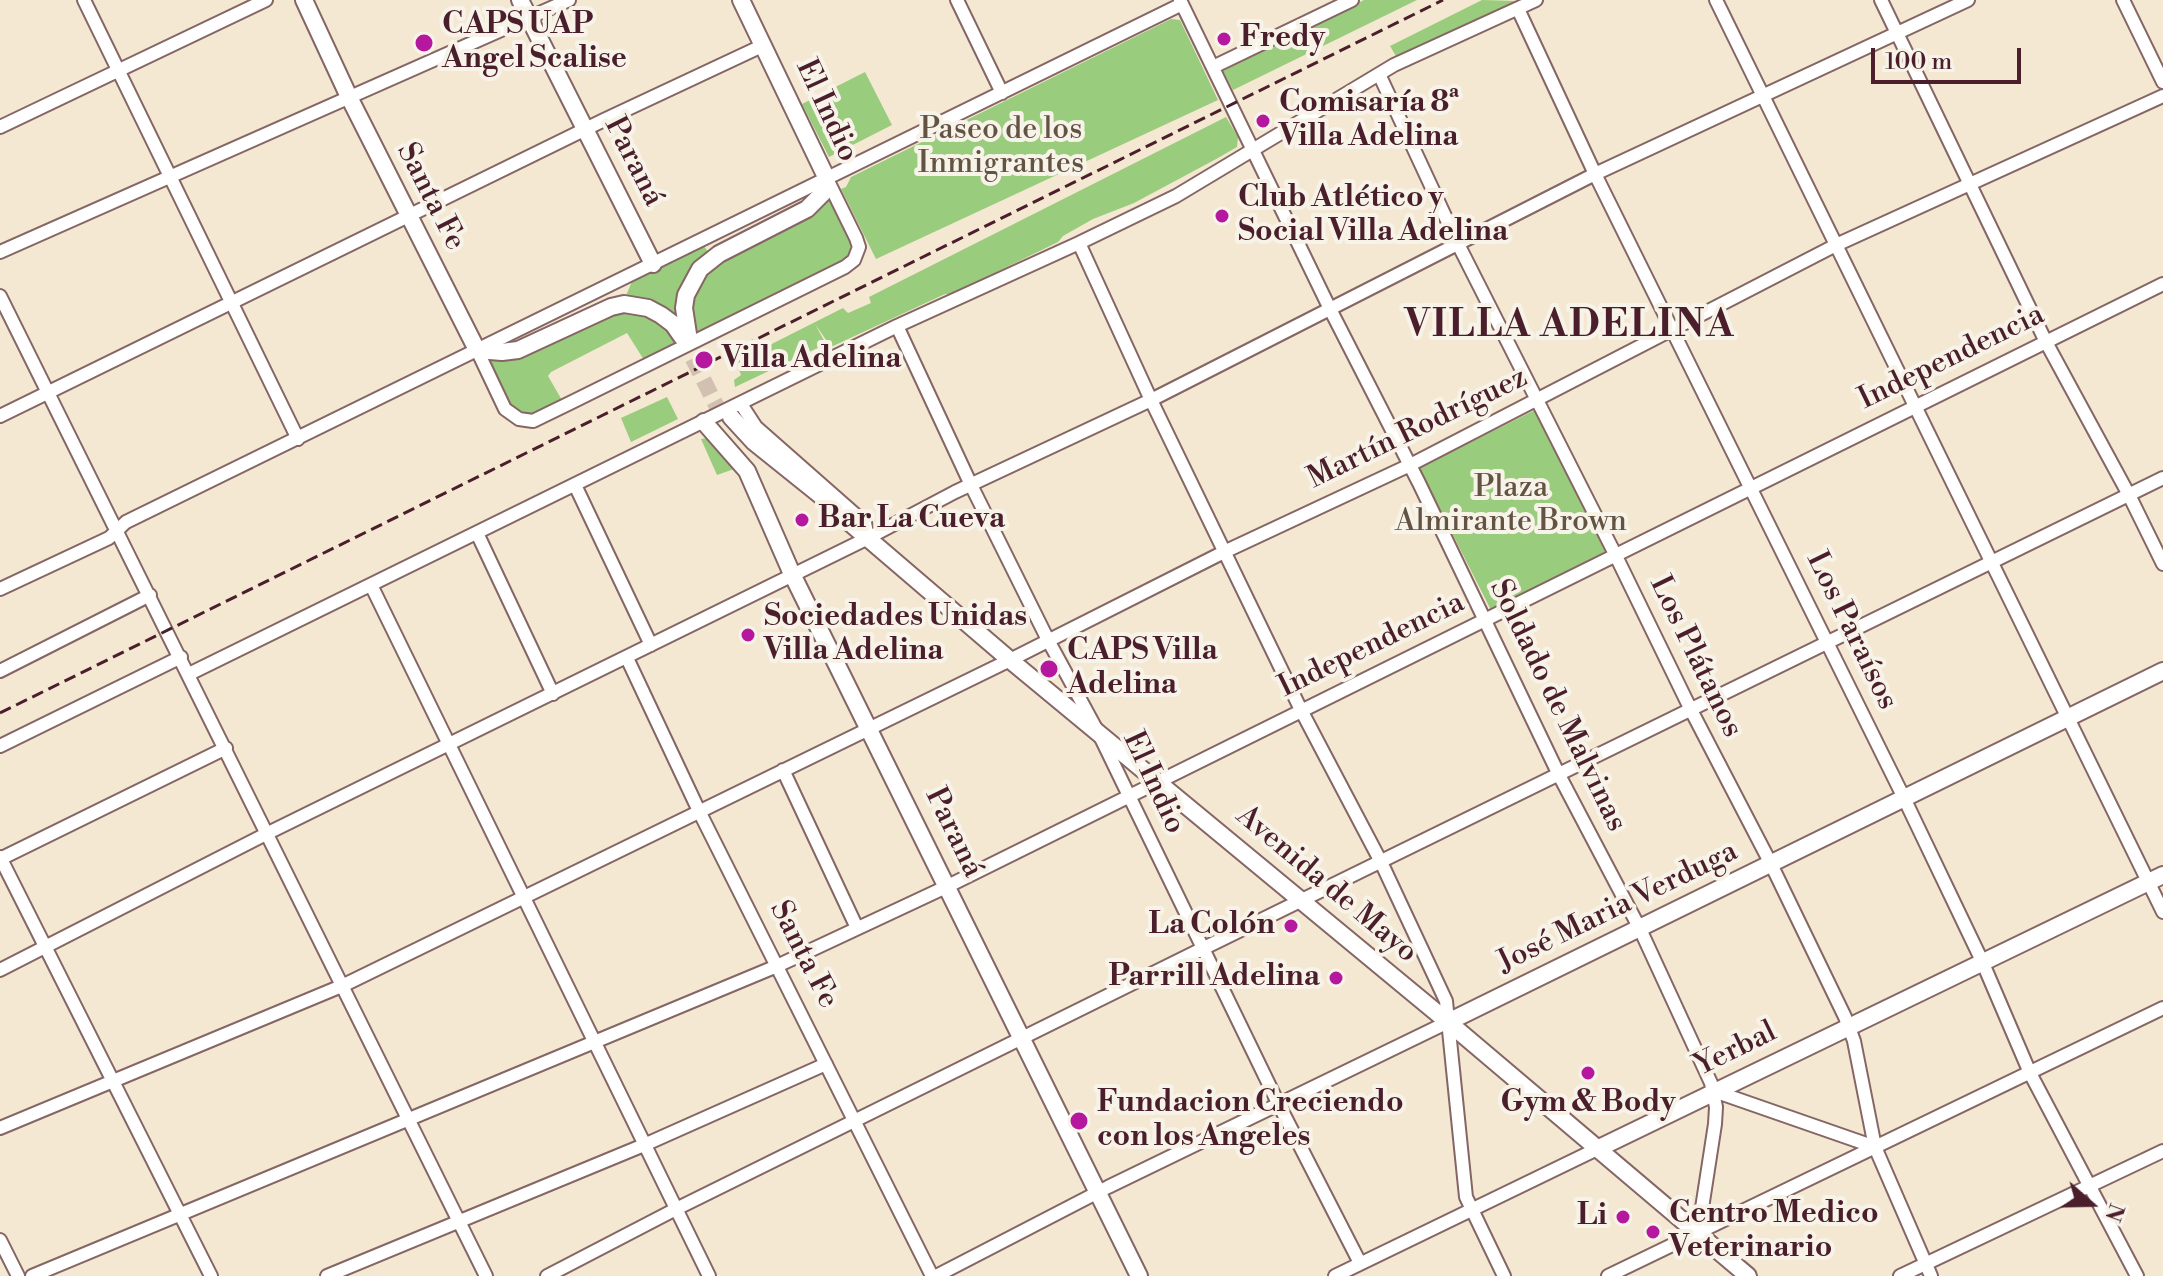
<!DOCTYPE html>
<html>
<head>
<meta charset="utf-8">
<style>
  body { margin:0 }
  #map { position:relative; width:2163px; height:1276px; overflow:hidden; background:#f4e8d2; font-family:"Libre Bodoni",serif }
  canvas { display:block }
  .north { position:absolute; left:2051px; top:1164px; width:80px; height:80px; -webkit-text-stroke:6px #f7f3e8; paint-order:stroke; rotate:110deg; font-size:22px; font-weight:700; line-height:32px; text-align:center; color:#4a1f2b }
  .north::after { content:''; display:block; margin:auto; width:28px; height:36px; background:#4a1f2b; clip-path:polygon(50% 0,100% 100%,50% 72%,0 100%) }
  .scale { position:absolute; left:1871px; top:48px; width:150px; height:36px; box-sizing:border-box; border:4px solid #4a1f2b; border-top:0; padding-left:10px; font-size:24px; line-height:28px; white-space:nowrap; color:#4a1f2b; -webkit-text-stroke:6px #f7f3e8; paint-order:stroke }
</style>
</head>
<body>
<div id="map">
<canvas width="2163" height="1276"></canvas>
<div class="north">N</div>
<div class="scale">100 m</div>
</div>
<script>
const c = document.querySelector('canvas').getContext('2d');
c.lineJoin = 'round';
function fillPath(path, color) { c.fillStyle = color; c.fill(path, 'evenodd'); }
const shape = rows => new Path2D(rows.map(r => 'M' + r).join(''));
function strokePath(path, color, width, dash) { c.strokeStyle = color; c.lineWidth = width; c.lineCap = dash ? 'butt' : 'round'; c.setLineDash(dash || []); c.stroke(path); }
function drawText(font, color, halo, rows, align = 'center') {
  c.font = font + ' "Libre Bodoni",serif'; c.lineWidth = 8; c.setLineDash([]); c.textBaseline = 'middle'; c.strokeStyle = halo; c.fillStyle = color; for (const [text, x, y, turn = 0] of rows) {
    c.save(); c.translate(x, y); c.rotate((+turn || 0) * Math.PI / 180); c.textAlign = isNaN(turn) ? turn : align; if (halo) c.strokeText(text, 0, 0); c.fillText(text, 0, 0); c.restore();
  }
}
fillPath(shape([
  [1364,0,1417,0,1233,90,1223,71],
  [1482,0,1516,1,1397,58,1390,46],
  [1171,19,1180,20,1218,100,876,259,841,189,846,187,851,177],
  [865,72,892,125,829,157,802,104],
  [1226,117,1238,137,1237,147,1218,158,1134,203,1093,219,1063,236,1058,242,952,294,945,294,831,347,815,324,826,344,735,387,734,380,741,375,736,362,843,308,848,313,871,303,869,297],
  [829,193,852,238,849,256,841,264,698,332,691,311,692,297,708,267],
  [704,246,708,252,691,269,681,319,625,298,633,279],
  [625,310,658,319,679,341,644,360,627,333,551,372,548,376,563,402,529,416,517,412,508,402,486,358,609,313],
  [667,397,678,419,631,442,621,418],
  [1535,410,1608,556,1493,614,1419,468],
  [707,438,715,444,734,469,717,475,701,439]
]), '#99cc7c');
strokePath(shape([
  [682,337,724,421]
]), '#d2c0b1', 16, [16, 8]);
const street = shape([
  [84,0,298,439],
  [957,0,1002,93],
  [1180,0,1330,309,1419,483,1559,775,1640,929,1711,1083,1716,1107,1715,1124,1698,1234],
  [1716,0,2163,912],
  [1881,0,2046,342,2129,495,2163,564],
  [2123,0,2163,82],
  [1518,9,1595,174,1904,798,1982,961,2030,1073,2137,1276],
  [1213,67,1352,0],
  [1379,74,1458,244,1615,554,1691,710,1771,864,1845,1017,1854,1041,1875,1147,1931,1276],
  [0,127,266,0],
  [1079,243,1151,400,1301,710,1381,862,1446,1001,1466,1197,1504,1276],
  [0,252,569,0],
  [0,296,486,1276],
  [897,326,971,485,1048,640,1100,736,1278,1103,1360,1263],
  [477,350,505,409,519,419,533,421,570,403,845,267,854,260,859,247,856,238,827,179],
  [741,404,756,427,865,523,868,538],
  [0,416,604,120,764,45],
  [575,485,651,645],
  [477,533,553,694],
  [371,585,709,1276],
  [0,589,109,538,126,522,1182,4],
  [627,658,699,811,932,1276],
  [0,671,150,595],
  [189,674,897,326,1079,243,1176,196,1394,65,1536,0],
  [0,746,181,657],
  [783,770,857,928],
  [0,857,211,1276],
  [0,859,226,748],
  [0,970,268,833,868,538,955,492,1151,400,1595,174,1968,0],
  [1714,1091,1875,1147],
  [0,1128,344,985,1010,660,1224,552,1410,465,1836,245,2163,96],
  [0,1240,18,1276],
  [32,1276,777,966,948,886,2163,284],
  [327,1276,644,1145,826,1064],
  [547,1276,676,1209,1202,949,2163,478],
  [936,1276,1108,1187,1448,1022],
  [1335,1276,1597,1149],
  [1608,1276,2163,1008],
  [1900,1276,2163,1151]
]);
const secondary = shape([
  [304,0,349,97,477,350,502,352,518,350,611,307,624,304,648,308,661,315,673,324,682,337],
  [520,0,653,264],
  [688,334,684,308,686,295,700,269,719,254,807,209,823,193,827,179,741,0],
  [731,417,754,442,840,511,850,523,1010,660,1448,1022,1748,1276],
  [704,422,747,471,792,574,1139,1276],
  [1448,1022,2163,671],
  [1597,1149,2163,875]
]);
strokePath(street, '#866565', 16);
strokePath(secondary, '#866565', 20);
strokePath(street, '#fff', 12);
strokePath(secondary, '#fff', 16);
strokePath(shape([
  [0,713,1443,0]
]), '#4a1f2b', 3, [12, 6]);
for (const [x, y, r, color] of [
  [1224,39,8,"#b5179e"],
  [424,43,10,"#b5179e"],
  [1263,121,8,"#b5179e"],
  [1222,216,8,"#b5179e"],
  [704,360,10,"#b5179e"],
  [802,520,8,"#b5179e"],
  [748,635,8,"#b5179e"],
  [1049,669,10,"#b5179e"],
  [1291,926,8,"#b5179e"],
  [1336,978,8,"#b5179e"],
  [1588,1073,8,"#b5179e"],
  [1079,1121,10,"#b5179e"],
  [1623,1217,8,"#b5179e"],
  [1653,1232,8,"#b5179e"]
]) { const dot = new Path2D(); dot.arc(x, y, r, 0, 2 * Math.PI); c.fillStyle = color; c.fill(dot); strokePath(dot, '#f7f3e8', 3); }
drawText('bold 30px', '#4a1f2b', '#f7f3e8', [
  ["CAPS UAP",442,26],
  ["Angel Scalise",442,60],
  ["Fredy",1240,39],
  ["Comisaría 8ª",1279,104],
  ["Villa Adelina",1279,138],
  ["Club Atlético y",1238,199],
  ["Social Villa Adelina",1238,233],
  ["Villa Adelina",722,360],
  ["Bar La Cueva",818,520],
  ["Sociedades Unidas",764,618],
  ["Villa Adelina",764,652],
  ["CAPS Villa",1067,652],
  ["Adelina",1067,686],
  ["La Colón",1275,926,"right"],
  ["Parrill Adelina",1320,978,"right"],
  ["Fundacion Creciendo",1097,1104],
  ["con los Angeles",1097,1138],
  ["Gym & Body",1588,1104,"center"],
  ["Centro Medico",1669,1215],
  ["Veterinario",1669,1249],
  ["Li",1607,1217,"right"]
], 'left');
drawText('30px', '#4a1f2b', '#f7f3e8', [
  ["El Indio",826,111,65],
  ["Paraná",633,162,63],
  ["Santa Fe",430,197,63],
  ["Independencia",1952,358,-26],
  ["Martín Rodríguez",1418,429,-26],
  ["Los Paraísos",1851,631,64],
  ["Independencia",1372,646,-26],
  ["Los Plátanos",1695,657,64],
  ["Soldado de Malvinas",1557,706,64],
  ["El Indio",1153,783,65],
  ["Paraná",953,833,64],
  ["Avenida de Mayo",1326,885,40],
  ["José Maria Verduga",1618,908,-26],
  ["Santa Fe",803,955,63],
  ["Yerbal",1736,1050,-26]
]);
drawText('30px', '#625343', '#f7f3e8', [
  ["Paseo de los",1001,131],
  ["Inmigrantes",1001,165],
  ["Plaza",1511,489],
  ["Almirante Brown",1511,523]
]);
c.letterSpacing = '2px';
drawText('bold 38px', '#4a1f2b', '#f7f3e8', [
  ["VILLA ADELINA",1570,327]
]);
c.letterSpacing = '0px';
</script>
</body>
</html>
